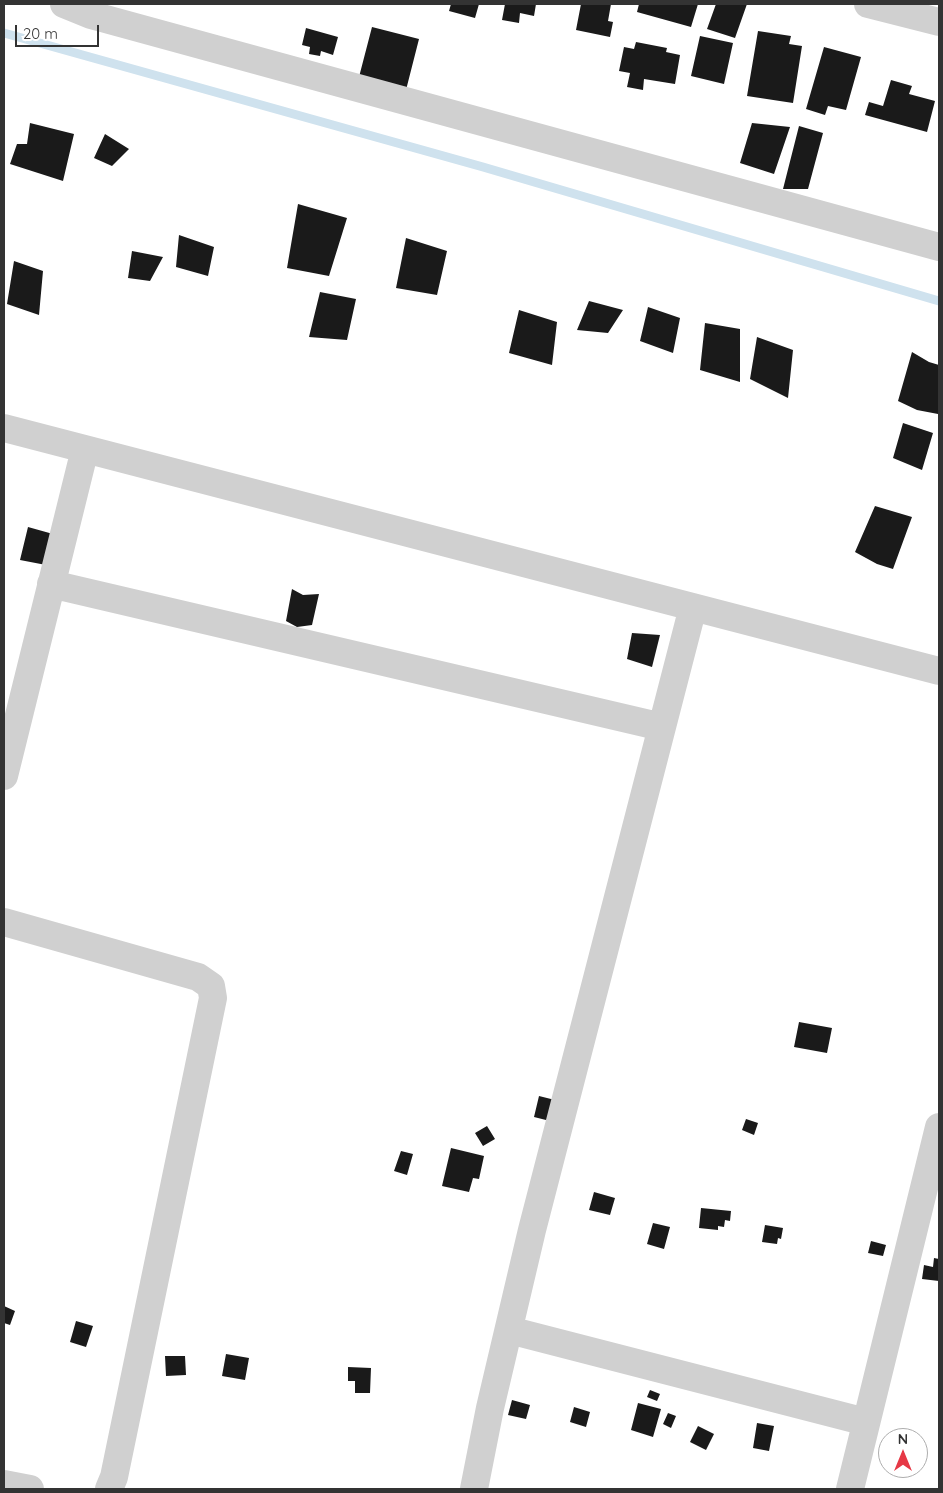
<!DOCTYPE html>
<html>
<head>
<meta charset="utf-8">
<style>
  body { margin:0 }
  #map { position:relative; width:943px; height:1493px; overflow:hidden; background:#fff; font-family:Quicksand,sans-serif }
  canvas { display:block }
  .frame { position:absolute; inset:0; border:5px solid #333; pointer-events:none }
  .north { position:absolute; left:878px; top:1428px; width:50px; height:50px; box-sizing:border-box; background:#fff; border:1px solid #adadad; border-radius:50%; rotate:0deg; font-size:14px; font-weight:700; line-height:20px; text-align:center; color:#333 }
  .north::after { content:''; display:block; margin:auto; width:18px; height:22px; background:#e63946; clip-path:polygon(50% 0,100% 100%,50% 72%,0 100%) }
  .scale { position:absolute; left:15px; top:25px; width:84px; height:22px; box-sizing:border-box; border:2px solid #333; border-top:0; padding-left:6px; font-size:15px; line-height:18px; white-space:nowrap; color:#333; -webkit-text-stroke:4px #fff; paint-order:stroke }
</style>
</head>
<body>
<div id="map">
<canvas width="943" height="1493"></canvas>
<div class="frame"></div>
<div class="north">N</div>
<div class="scale">20 m</div>
</div>
<script>
const c = document.querySelector('canvas').getContext('2d');
c.lineJoin = 'round';
const shape = rows => new Path2D(rows.map(r => 'M' + r).join(''));
function strokePath(path, color, width, dash) { c.strokeStyle = color; c.lineWidth = width; c.lineCap = dash ? 'butt' : 'round'; c.setLineDash(dash || []); c.stroke(path); }
function fillPath(path, color) { c.fillStyle = color; c.fill(path, 'evenodd'); }
strokePath(shape([
  [4,33,483,167,939,301]
]), '#cfe2ee', 9);
fillPath(shape([
  [451,4,479,4,475,18,449,11],
  [505,4,536,4,534,16,520,13,519,23,502,20],
  [581,4,611,4,608,21,613,22,610,37,576,30],
  [639,4,698,4,691,27,637,12],
  [716,4,747,4,735,38,707,29],
  [372,27,419,39,406,90,359,77],
  [306,28,338,37,333,55,321,51,320,56,309,54,310,47,302,45],
  [758,31,791,36,789,44,802,46,793,103,747,96],
  [700,36,733,43,724,84,691,76],
  [636,42,667,48,666,52,680,55,675,84,644,79,643,90,627,87,630,73,619,71,624,47,634,49],
  [824,47,861,57,846,110,828,106,825,115,806,109],
  [891,80,912,86,909,94,935,101,927,132,865,115,869,102,883,106],
  [30,123,74,134,63,181,10,164,17,144,27,144],
  [752,123,790,127,774,174,740,163],
  [799,126,823,133,808,189,783,189],
  [105,134,129,149,112,166,94,158],
  [298,204,347,218,329,276,287,268],
  [179,235,214,247,208,276,176,267],
  [406,238,447,251,437,295,396,288],
  [132,251,163,257,150,281,128,278],
  [14,261,43,271,39,315,7,304],
  [320,292,356,299,347,340,309,337],
  [589,301,623,310,608,333,577,330],
  [648,307,680,318,673,353,640,341],
  [519,310,557,322,552,365,509,353],
  [705,323,740,329,740,382,700,370],
  [757,337,793,350,788,398,750,379],
  [912,352,929,362,939,365,938,414,917,410,898,401],
  [903,423,933,433,922,470,893,458],
  [875,506,912,517,893,569,877,564,855,552],
  [28,527,53,534,46,565,20,560],
  [292,589,303,595,319,594,312,625,297,627,286,621],
  [632,633,660,635,652,667,627,659],
  [799,1022,832,1028,827,1053,794,1047],
  [539,1096,559,1101,554,1122,534,1117],
  [746,1119,758,1123,754,1135,742,1130],
  [487,1126,495,1139,483,1146,475,1133],
  [451,1148,484,1156,479,1179,473,1178,469,1192,442,1186],
  [401,1151,413,1154,407,1175,394,1171],
  [594,1192,615,1198,610,1215,589,1210],
  [701,1208,731,1211,730,1221,725,1220,724,1227,718,1226,718,1230,699,1228],
  [653,1223,670,1227,664,1249,647,1244],
  [765,1225,783,1228,781,1239,778,1238,777,1244,762,1242],
  [871,1241,886,1245,883,1256,868,1253],
  [934,1258,939,1259,939,1281,922,1279,924,1265,933,1267],
  [4,1306,15,1311,10,1325,4,1323],
  [76,1321,93,1326,86,1347,70,1342],
  [226,1354,249,1358,245,1380,222,1376],
  [165,1356,185,1356,186,1375,166,1376],
  [348,1367,371,1368,370,1393,355,1393,355,1381,348,1381],
  [650,1390,660,1394,657,1401,647,1397],
  [512,1400,530,1405,526,1419,508,1415],
  [638,1403,661,1409,653,1437,631,1430],
  [574,1407,590,1412,586,1427,570,1422],
  [668,1413,676,1416,671,1428,663,1424],
  [757,1423,774,1426,769,1451,753,1448],
  [698,1426,714,1434,706,1450,690,1442]
]), '#1a1a1a');
strokePath(shape([
  [64,4,91,15,939,247],
  [868,4,939,22],
  [4,428,939,671],
  [51,584,662,727],
  [4,776,85,449],
  [4,922,198,977,211,986,213,998,114,1477,109,1489],
  [509,1330,866,1422],
  [4,1484,30,1489],
  [474,1489,490,1408,532,1230,693,607],
  [850,1489,939,1127]
]), '#d0d0d0', 28);
</script>
</body>
</html>
